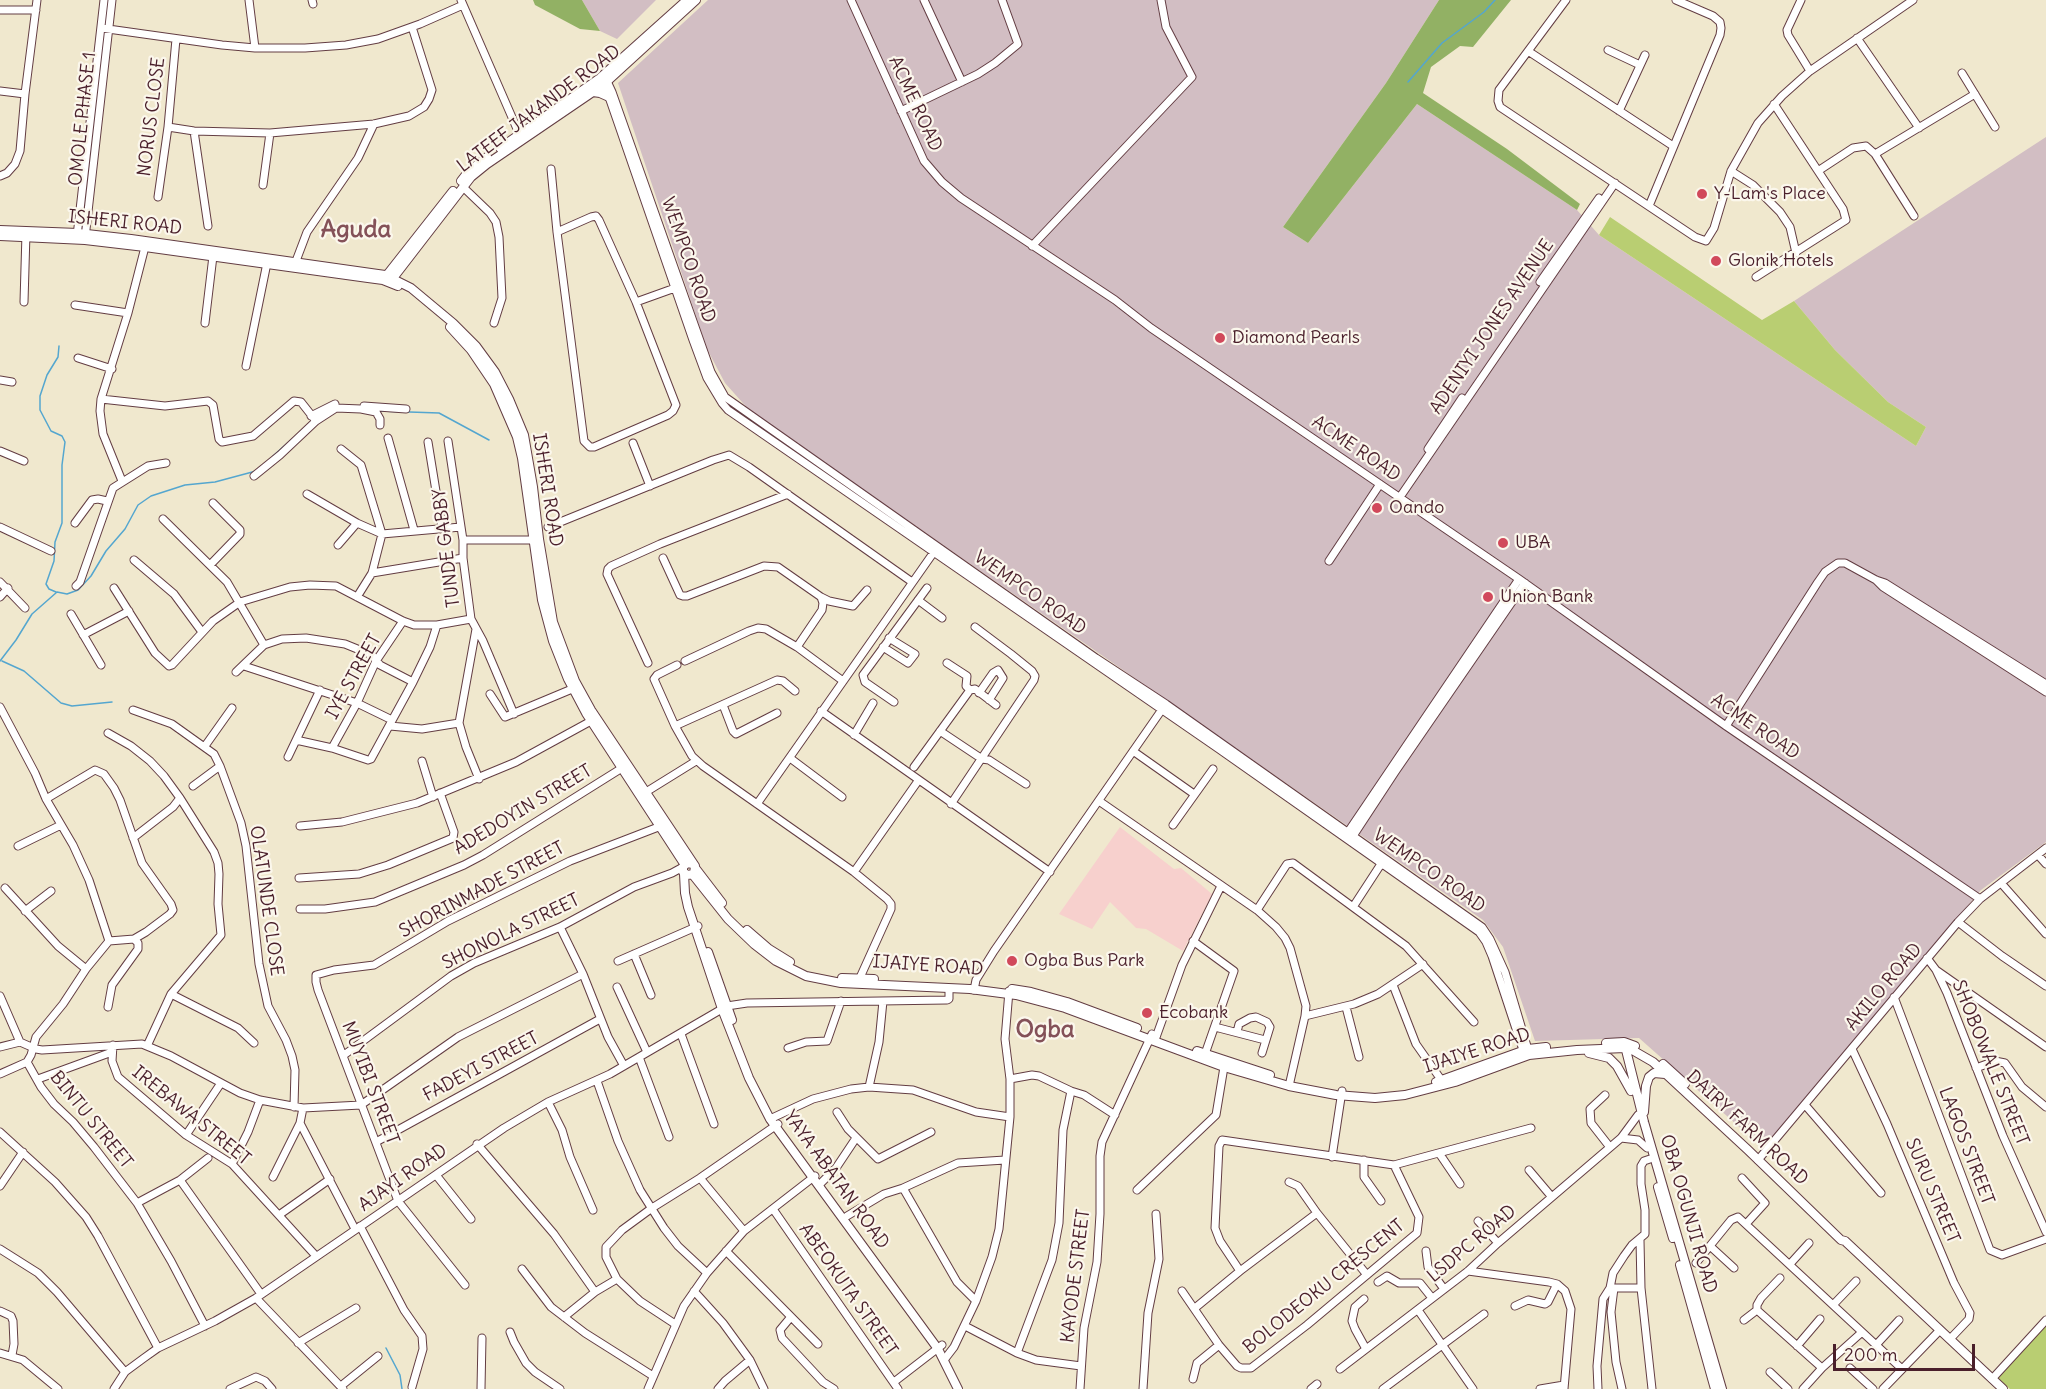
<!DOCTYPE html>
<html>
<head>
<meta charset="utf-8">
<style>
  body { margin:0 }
  #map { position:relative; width:2046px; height:1389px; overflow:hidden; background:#f0e8ce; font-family:Delius,sans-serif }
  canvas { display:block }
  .scale { position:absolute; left:1833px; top:1344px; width:142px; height:27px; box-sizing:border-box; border:3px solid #4a1f2b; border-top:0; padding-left:8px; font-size:18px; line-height:21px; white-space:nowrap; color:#4a1f2b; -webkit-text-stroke:4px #fbf7ec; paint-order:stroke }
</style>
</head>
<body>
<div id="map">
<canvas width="2046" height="1389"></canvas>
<div class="scale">200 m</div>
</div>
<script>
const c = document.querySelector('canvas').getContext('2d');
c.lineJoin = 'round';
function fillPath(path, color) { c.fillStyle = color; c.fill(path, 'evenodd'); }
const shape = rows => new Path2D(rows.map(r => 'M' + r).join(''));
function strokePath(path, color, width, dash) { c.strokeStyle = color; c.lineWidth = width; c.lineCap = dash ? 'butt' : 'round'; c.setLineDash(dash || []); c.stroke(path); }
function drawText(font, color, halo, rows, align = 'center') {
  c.font = font + ' Delius,sans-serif'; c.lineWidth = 4.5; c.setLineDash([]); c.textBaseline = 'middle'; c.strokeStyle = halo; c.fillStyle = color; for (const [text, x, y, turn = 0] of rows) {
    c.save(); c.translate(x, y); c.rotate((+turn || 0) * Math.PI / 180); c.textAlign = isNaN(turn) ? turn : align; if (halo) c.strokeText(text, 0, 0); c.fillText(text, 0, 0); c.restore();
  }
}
fillPath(shape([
  [1120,827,1174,869,1181,868,1212,894,1183,951,1146,929,1136,928,1110,902,1092,929,1059,914]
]), '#f7d0cd');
fillPath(shape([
  [582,0,656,0,617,39,600,31],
  [708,0,1439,0,1386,83,1283,227,1308,243,1417,104,1577,210,1599,235,1916,446,1926,427,1888,402,1835,350,1794,301,2046,137,2046,842,1981,890,1763,1148,1639,1038,1535,1041,1503,947,1483,920,750,411,725,383,707,349,618,83]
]), '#d2bec3');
fillPath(shape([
  [1610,217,1762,320,1794,301,1835,350,1888,402,1926,427,1916,446,1599,235],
  [2046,1322,2046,1389,2010,1389,1996,1377]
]), '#b9ce72');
fillPath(shape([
  [533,0,582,0,600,31,580,29,535,5],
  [1439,0,1511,0,1473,47,1460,46,1431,67,1423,93,1507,149,1580,204,1577,210,1417,104,1308,243,1283,227,1386,83]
]), '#92b164');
strokePath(shape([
  [1408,82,1442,43,1484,12,1495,0],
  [380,411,439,413,489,440],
  [273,456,292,439],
  [56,592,49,589,46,584,54,561,55,542,62,523,62,465,65,442,62,436,51,431,40,410,40,396,47,375,58,357,59,346],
  [0,661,16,640,32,614,57,592,67,594,78,590,91,576,106,551,125,529,138,505,151,496,185,485,215,482,256,471],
  [2,661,24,671,61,703,72,706,112,702],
  [386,1348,400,1375,402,1389]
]), '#54a6cf', 1.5);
const minor = shape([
  [249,0,255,48],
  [312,0,313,4],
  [461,0,521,138],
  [851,0,924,161,942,182,961,198,1115,300,1151,328,1519,579,1726,726,1980,899],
  [924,0,962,82],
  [1566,0,1499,90,1498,101,1500,107,1695,237,1706,241,1714,228,1731,171,1758,123,1782,96,1810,71,1913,0],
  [1801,0,1787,30,1788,35,1810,71],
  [0,10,36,10],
  [101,28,222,45,255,48,305,48,346,45,378,39,420,24,463,5],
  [1857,38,1919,128],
  [1608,50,1640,65],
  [1528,51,1673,146],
  [1962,73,1995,127],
  [605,77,612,92,711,372,725,397,1096,658,1166,704,1482,927,1490,939,1505,972,1529,1053],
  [601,81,609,97,693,340,707,378,722,403,728,410,1219,749,1479,932,1486,942,1492,956,1524,1053],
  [0,91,25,94],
  [901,111,978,74,995,63,1018,44,1002,0],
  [1619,111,1645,55],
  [168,127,194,131,270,133,374,124,409,116,424,107,429,99,432,90,412,27],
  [194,131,208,226],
  [1875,154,1975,94],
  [551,169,557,232,584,441,590,447,594,447,668,415,673,411,676,405,636,302,599,220,596,216,591,217,557,232],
  [1731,171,1753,185,1780,212,1790,227,1796,253],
  [1818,171,1853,148,1866,146,1875,154,1914,216],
  [0,176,7,173,15,164,20,151,25,94,37,0],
  [263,185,270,133],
  [463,187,490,213,496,222,499,237,502,298,494,323],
  [158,197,168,127,176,39],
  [1649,206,1720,35,1721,28,1720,22,1713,16,1676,0],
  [77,236,104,0],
  [85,238,112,0],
  [1032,246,1192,77,1166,27,1161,0],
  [296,261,307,232,358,158,374,124],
  [1756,277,1846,220,1843,209,1774,104],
  [1540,282,1599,198],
  [24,302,26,233],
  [636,302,675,288],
  [75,305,128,313],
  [205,323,213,256],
  [78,358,112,369],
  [246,366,267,263],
  [0,380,12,382],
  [101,399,165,406,208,401,213,405,219,439,222,442,253,436,294,401,301,402,316,421],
  [364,406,406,409],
  [311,416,335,404],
  [388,438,414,530],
  [448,441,463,540,463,558,471,619,483,641,514,714],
  [428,442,442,528],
  [633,443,650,486],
  [341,449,361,465,382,534,372,573,357,597],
  [1428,449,1462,398],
  [0,451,24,461],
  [254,476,280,455,316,421,336,408,361,409,376,412,380,419,380,425],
  [122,481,103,434,100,411,101,399,128,313,145,247],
  [307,494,357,523,382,534,461,527],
  [1400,497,1615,183],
  [163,519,227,582,264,645],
  [75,523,92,500,98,499,107,501],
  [0,527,51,551],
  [548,527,713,460,729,455,749,467,912,582],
  [463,540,533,540],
  [338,545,357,523],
  [663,558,680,595,683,596,687,596,764,566,778,567,821,597,823,603,822,610,797,647],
  [134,560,174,594,202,632],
  [1329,561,1380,484],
  [210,565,240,534,240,530,213,503],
  [372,573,463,558],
  [1876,580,1883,587,2046,692],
  [0,582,25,608],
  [76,586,80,582,113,488,148,466,166,463],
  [114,588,155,653,169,666,172,665,213,621,240,602,290,587,310,585,336,586,403,621,414,625,437,625,471,619],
  [0,597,8,588],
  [821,597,829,601,853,606,867,590],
  [918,600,942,618],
  [71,614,101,665],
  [476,629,459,723,466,747,479,779],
  [83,635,129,611],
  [883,647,908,663,915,654,889,638],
  [685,661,749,631,758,628,766,629,797,647,843,681],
  [648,663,607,574,608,569,611,566,660,544,788,494],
  [947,663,967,676,966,686,970,690],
  [677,665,657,675,654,679,675,726,692,756,703,766,854,872,887,899,891,904,891,909,858,982],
  [244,666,357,703,392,720],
  [236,672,264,645,282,639,306,638,345,644,372,655,380,665,413,682],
  [979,693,993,673,998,670,1003,678,989,700],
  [490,694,505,717,572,689],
  [894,702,865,682,863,675,927,588],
  [723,705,733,731,736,734,777,713],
  [0,707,35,773,46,799,73,845,89,880,109,941],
  [133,710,172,724,214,754,220,766,241,823,246,846,259,964,268,1006,286,1040,292,1056,295,1070,294,1107],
  [821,711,1050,872],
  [390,726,422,729,459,723],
  [675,726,777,680,783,681,795,691],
  [1726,726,1818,582,1825,572,1838,563,1845,563,1876,580,1885,583,2046,684],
  [940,731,982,759,989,760,1026,784],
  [108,733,131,746,150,761,164,776,180,798],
  [854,735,873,703],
  [296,740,332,748,368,760,371,759,413,682,430,647,437,625],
  [205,746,232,708],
  [332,748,357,703,376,661,403,621],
  [1133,751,1194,794],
  [288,757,320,690],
  [790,758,842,797],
  [422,761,433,797],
  [914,767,970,690,975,689,996,705],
  [193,786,220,766],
  [646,792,696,761],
  [46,799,95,770,104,774,114,788,120,800,142,863,171,904,173,910,170,914,146,932,134,939,109,941],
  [1099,801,1257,910,1276,927,1285,938,1290,948,1306,1006,1305,1016,1289,1086],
  [757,804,936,549],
  [951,804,1034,680,1035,676,1032,671,1011,654,975,627],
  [1173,825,1213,769],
  [300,826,342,822,417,803,516,762,591,721],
  [1346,835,1519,579],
  [133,838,173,807,180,798,214,852,218,863,219,874,218,904,221,935,171,994,147,1046],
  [1351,839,1395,772,1525,583],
  [18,846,61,825],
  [2038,855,2046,864],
  [854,872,918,781],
  [299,878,359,874,388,865,453,838,454,832,440,793],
  [2001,883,2046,934],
  [5,888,58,946,86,969],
  [1353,907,1381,864],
  [300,909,325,909,375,902,464,865,483,855,622,768],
  [1257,910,1287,864,1293,863,1406,946,1474,1022],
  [25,911,51,891],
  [1958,922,2002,956,2046,986],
  [560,927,583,974,608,1037,624,1066],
  [109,941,86,969,63,1004,36,1037,31,1055,27,1062,41,1087,54,1104,73,1122,94,1147,137,1203,171,1261,205,1326],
  [1193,941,1234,971,1205,1054],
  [634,954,651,995],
  [1927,958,1936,970,2046,1047],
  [618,961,698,926],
  [1936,970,1947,993,2003,1136,2046,1232],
  [1393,985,1416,1044,1442,1081],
  [617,987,647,1052],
  [974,990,976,980,994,951,1163,708],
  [171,994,238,1028,254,1043],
  [0,996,20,1042],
  [1894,997,1990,1250,2002,1255,2046,1239],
  [108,1007,112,985,138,949,138,943,134,939],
  [1346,1007,1359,1057],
  [1305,1016,1354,1004,1378,994,1423,964],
  [1215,1027,1265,1040],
  [1237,1032,1239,1024,1250,1018,1256,1017,1267,1022,1270,1027,1262,1053],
  [681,1034,714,1124],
  [1155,1040,1182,965,1221,886],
  [20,1042,36,1049,42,1050,142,1044,171,1056,240,1093,260,1100,303,1108,361,1105,458,1037,583,974],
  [113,1045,112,1061,118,1077,186,1135,232,1164,316,1256],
  [0,1047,20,1042],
  [788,1048,806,1042,827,1041,841,1001],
  [1852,1049,1887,1124,1954,1283,1970,1313,1969,1319,1950,1339],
  [344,1055,451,976,474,963,560,927,634,887,672,873,683,867],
  [639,1057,669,1137],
  [1976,1068,1995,1061,2005,1063,2022,1087,2046,1107],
  [0,1074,27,1062],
  [38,1079,112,1052],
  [1010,1079,1032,1075,1039,1076,1071,1091,1084,1095,1115,1115],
  [597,1081,618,1141,640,1190,664,1228,678,1246,707,1273],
  [869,1087,879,1042,883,1001],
  [1605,1095,1590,1109,1591,1123,1609,1146],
  [548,1102,562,1130,570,1157,593,1210],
  [1806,1106,1881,1193],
  [837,1112,848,1129,878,1159,931,1132],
  [770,1119,813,1099,851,1089,869,1087,913,1090,976,1112,1010,1117],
  [300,1123,355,1229],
  [0,1132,55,1182,86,1217,98,1236,158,1348],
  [186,1135,221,1083],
  [1621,1138,1638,1140,1647,1148],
  [376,1142,600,1019],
  [477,1144,554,1234,595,1292],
  [1439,1153,1460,1184],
  [1332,1157,1342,1091],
  [1364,1160,1364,1177,1381,1201],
  [1758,1160,1958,922,1980,899,2046,848],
  [232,1164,248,1132,260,1100],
  [1529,1170,1551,1196],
  [436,1175,471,1219],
  [273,1177,300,1123,303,1108],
  [700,1178,744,1231],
  [1742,1178,1765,1203,1746,1224],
  [180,1180,261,1294],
  [1289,1182,1298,1186,1317,1213],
  [821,1183,836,1168,856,1138],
  [0,1186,23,1152],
  [1137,1190,1216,1115,1224,1067],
  [137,1203,180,1180,208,1158],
  [773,1209,898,1389],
  [279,1215,330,1179],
  [847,1216,884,1194,903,1188],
  [1478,1221,1498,1243],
  [360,1226,404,1310,422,1336,423,1349,412,1387],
  [1640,1240,1641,1288,1652,1389],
  [1710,1246,1734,1268],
  [0,1249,38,1273,57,1292,125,1372],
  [726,1251,818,1344],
  [1426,1251,1428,1267,1444,1289],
  [1696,1263,1731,1220,1738,1217,1902,1369],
  [1790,1264,1809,1243],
  [522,1269,551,1307,585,1333,653,1376],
  [1240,1271,1220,1241,1215,1228,1219,1146,1222,1140,1394,1165,1531,1128],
  [1468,1271,1549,1282,1557,1284,1565,1291,1571,1309,1564,1389],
  [1780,1278,1761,1298,1757,1305,1757,1310,1822,1368],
  [1378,1282,1387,1276,1399,1283,1420,1283,1432,1298],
  [465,1285,398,1201,318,990,316,982,316,975,334,970,374,965,448,921,570,861,661,826],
  [1610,1288,1641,1288],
  [1614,1288,1611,1312,1616,1362,1622,1389],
  [694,1291,723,1323,750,1360,764,1389],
  [1182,1291,1219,1345,1237,1366,1241,1368,1251,1368,1307,1325,1417,1233,1419,1217,1394,1165],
  [256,1298,343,1389],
  [1364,1299,1355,1307,1352,1321,1355,1329,1366,1349],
  [976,1301,957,1282,903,1188,958,1163,1005,1160],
  [1833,1305,1856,1281],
  [1515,1306,1528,1300,1545,1304,1548,1302,1557,1284],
  [1195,1308,1240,1271,1317,1213,1367,1275],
  [1418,1310,1473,1389],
  [0,1311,11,1316,13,1321,14,1344,12,1355],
  [564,1317,595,1292,617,1279],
  [790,1318,780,1330,782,1338,823,1382,834,1389],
  [1744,1320,1757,1310],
  [675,1324,640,1301,617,1279,606,1257,606,1247,622,1230,652,1208,700,1178,778,1124],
  [965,1326,1017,1353,1036,1360,1081,1366],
  [510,1332,514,1342,526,1363,535,1372,560,1389],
  [298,1343,356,1308],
  [1876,1345,1899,1320],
  [1797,1346,1820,1319],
  [0,1353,23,1360,58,1389],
  [1017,1353,1052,1260,1059,1223,1063,1130,1071,1091],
  [944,1360,954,1347,976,1301,992,1257,999,1229,1010,1117,1010,1079,1005,1039,1009,991],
  [1850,1368,1873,1389],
  [1340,1369,1468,1271,1498,1243,1621,1138,1638,1115],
  [1770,1372,1788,1389],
  [1193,1379,1197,1363,1219,1345],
  [1992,1379,2046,1320],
  [894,1382,942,1345],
  [341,1386,378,1356],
  [114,1389,125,1372,144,1358,158,1348,215,1321,256,1298,504,1128,548,1102,610,1074,727,1006,747,1003,947,1000,949,999,949,989],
  [230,1389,256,1377,265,1381,272,1389],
  [481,1389,482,1338],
  [648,1389,684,1306,707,1273,744,1231,815,1176],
  [718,1389,725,1381,750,1360],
  [1080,1389,1084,1328,1097,1262,1100,1214,1100,1156,1102,1142,1152,1034],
  [1143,1389,1148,1313,1159,1259,1156,1214],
  [1311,1389,1317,1384],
  [1383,1389,1484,1314],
  [1540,1389,1564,1385],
  [1598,1389,1597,1366,1603,1299,1610,1288,1613,1273,1624,1256,1632,1245,1645,1234,1645,1210,1641,1184,1641,1166,1644,1161,1650,1159],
  [1803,1389,1822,1368,1861,1333],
  [1883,1389,1940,1330]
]);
const major = shape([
  [593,92,600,93,609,97],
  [500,148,600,78,687,0],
  [461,181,468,172,487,157],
  [0,230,78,233,131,239,385,275,411,288,453,323,476,346,495,372,509,399,524,435,533,487,539,539,553,622,575,681,591,710,695,866,694,874,687,875,683,872,683,867,687,863,693,864],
  [0,236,85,240,145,247,368,278,383,280,398,286],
  [383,280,453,191],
  [390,282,471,177,487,164,603,85,696,0],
  [450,327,471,350,494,384,517,437,522,458,542,600,553,641,568,679,586,713,685,865],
  [696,869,722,903],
  [684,874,685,893,688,907,722,1009,749,1078,770,1119,938,1349,958,1389],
  [693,875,728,919,754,944,776,961,806,976,841,983,970,989,1016,995,1065,1008,1224,1067,1289,1086,1336,1095,1375,1098,1405,1095,1455,1082,1529,1055,1577,1050,1625,1048,1634,1051,1653,1062,1748,1150,1841,1240,1845,1241,2003,1389],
  [747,930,769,949,790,962],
  [708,952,732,1020],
  [842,978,874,979],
  [1012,989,1031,992,1067,1002,1137,1028],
  [1606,1043,1624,1042,1635,1046],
  [1625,1046,1644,1122,1722,1389],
  [1197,1051,1270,1075],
  [1589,1053,1609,1058,1617,1066,1631,1091],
  [1663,1064,1685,1084],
  [1436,1082,1528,1049,1546,1047],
  [1644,1112,1646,1086,1649,1077,1654,1073,1665,1074],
  [1658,1187,1673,1238],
  [1680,1265,1715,1389]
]);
strokePath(minor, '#633d43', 9);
strokePath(major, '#633d43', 10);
strokePath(minor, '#fff', 7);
strokePath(major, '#fff', 8);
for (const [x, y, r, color] of [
  [1702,194,6,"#d1495b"],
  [1716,261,6,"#d1495b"],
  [1220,338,6,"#d1495b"],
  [1377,508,6,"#d1495b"],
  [1503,543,6,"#d1495b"],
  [1488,597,6,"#d1495b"],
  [1012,961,6,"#d1495b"],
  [1147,1013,6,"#d1495b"]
]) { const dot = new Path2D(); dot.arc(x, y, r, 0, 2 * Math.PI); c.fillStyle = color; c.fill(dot); strokePath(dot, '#fbf7ec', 2); }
drawText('18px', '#4a1f2b', '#fbf7ec', [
  ["ACME ROAD",915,104,65],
  ["LATEEF JAKANDE ROAD",539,109,-37],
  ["NORUS CLOSE",152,117,-83],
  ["OMOLE PHASE 1",83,119,-84],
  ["ISHERI ROAD",125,223,6],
  ["WEMPCO ROAD",688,260,71],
  ["ADENIYI JONES AVENUE",1492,327,-56],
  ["ACME ROAD",1356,449,34],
  ["ISHERI ROAD",547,490,81],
  ["TUNDE GABBY",447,548,-97],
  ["WEMPCO ROAD",1030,593,35],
  ["IYE STREET",354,677,-61],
  ["ACME ROAD",1755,727,34],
  ["ADEDOYIN STREET",523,810,-31],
  ["WEMPCO ROAD",1429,871,35],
  ["SHORINMADE STREET",482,890,-28],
  ["OLATUNDE CLOSE",266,901,82],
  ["SHONOLA STREET",511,932,-26],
  ["IJAIYE ROAD",928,966,4],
  ["AKILO ROAD",1884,987,-50],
  ["IJAIYE ROAD",1477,1051,-18],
  ["SHOBOWALE STREET",1990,1063,68],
  ["FADEYI STREET",481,1067,-28],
  ["MUYIBI STREET",370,1083,69],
  ["IREBAWA STREET",191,1116,39],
  ["BINTU STREET",91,1120,51],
  ["DAIRY FARM ROAD",1747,1128,43],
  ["LAGOS STREET",1966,1146,69],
  ["AJAYI ROAD",403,1178,-35],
  ["YAYA ABATAN ROAD",836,1180,54],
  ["SURU STREET",1932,1191,67],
  ["OBA OGUNJI ROAD",1688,1214,74],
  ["LSDPC ROAD",1472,1244,-40],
  ["KAYODE STREET",1076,1276,-83],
  ["BOLODEOKU CRESCENT",1324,1287,-39],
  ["ABEOKUTA STREET",848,1290,55]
]);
drawText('18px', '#4a1f2b', '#fbf7ec', [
  ["Y-Lam's Place",1714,194],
  ["Glonik Hotels",1728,261],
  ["Diamond Pearls",1232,338],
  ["Oando",1389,508],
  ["UBA",1515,543],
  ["Union Bank",1500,597],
  ["Ogba Bus Park",1024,961],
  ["Ecobank",1159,1013]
], 'left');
drawText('bold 24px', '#845158', '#fbf7ec', [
  ["Aguda",356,230],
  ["Ogba",1045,1030]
]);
</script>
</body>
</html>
